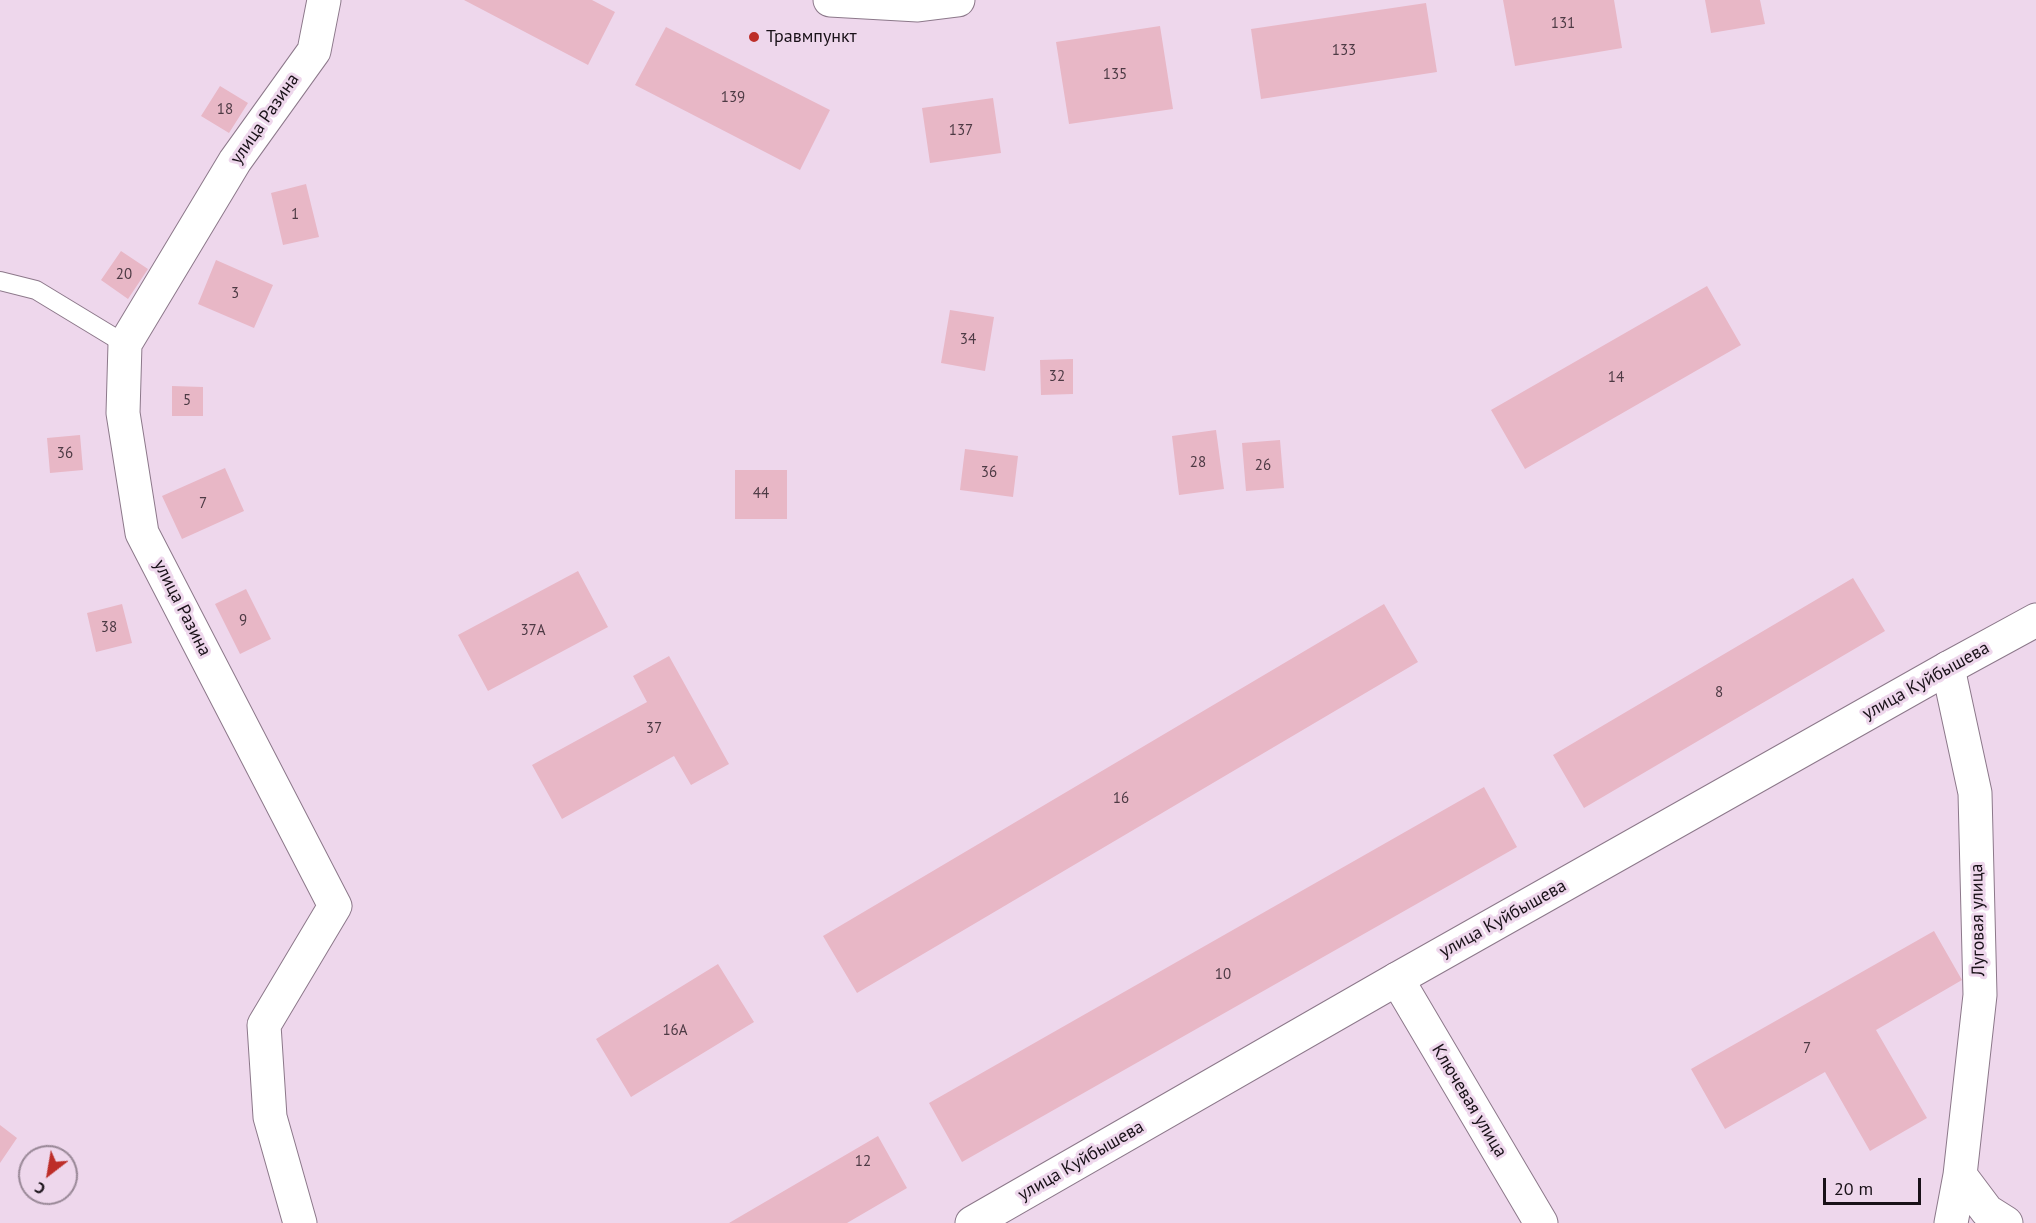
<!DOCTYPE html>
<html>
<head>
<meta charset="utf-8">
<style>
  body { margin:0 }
  #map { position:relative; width:2036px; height:1223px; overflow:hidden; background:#eed7ec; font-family:"PT Sans",sans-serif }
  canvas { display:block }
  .north { position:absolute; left:18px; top:1145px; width:60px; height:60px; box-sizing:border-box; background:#eed7ec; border:2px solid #998897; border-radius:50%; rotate:211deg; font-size:16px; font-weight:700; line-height:24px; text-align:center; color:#191118 }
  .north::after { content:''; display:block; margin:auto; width:21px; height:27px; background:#bd2e29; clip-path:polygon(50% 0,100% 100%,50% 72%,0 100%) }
  .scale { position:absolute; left:1823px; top:1178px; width:98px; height:27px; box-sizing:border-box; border:3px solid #191118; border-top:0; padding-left:8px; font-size:18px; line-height:21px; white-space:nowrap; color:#191118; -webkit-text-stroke:4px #eed7ec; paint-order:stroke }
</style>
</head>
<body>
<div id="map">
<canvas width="2036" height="1223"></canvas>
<div class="north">С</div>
<div class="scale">20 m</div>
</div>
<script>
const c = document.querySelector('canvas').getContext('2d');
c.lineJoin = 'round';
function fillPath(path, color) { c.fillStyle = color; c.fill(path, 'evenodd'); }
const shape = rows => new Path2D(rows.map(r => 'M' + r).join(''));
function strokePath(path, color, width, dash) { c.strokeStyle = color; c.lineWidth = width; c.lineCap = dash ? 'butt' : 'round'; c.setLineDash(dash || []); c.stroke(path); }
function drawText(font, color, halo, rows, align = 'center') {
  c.font = font + ' "PT Sans",sans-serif'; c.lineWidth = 6; c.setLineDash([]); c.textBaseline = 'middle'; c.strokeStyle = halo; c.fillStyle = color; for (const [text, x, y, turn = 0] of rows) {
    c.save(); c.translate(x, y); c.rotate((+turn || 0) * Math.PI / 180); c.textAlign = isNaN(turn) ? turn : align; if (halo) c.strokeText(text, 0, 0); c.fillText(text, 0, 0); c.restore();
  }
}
fillPath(shape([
  [464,0,592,0,615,12,588,65],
  [1503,0,1614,0,1622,48,1515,66],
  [1705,0,1760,0,1765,24,1711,33],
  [1426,3,1437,72,1261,99,1251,29],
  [1160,26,1173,109,1069,124,1056,42],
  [666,27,830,110,800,170,635,85],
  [220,86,248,103,229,133,201,116],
  [993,98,1001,153,930,163,922,108],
  [306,184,319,237,283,245,271,193],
  [121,251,148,269,128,299,101,280],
  [216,260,273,285,254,328,198,304],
  [1707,286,1741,345,1525,469,1491,410],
  [950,310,994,317,985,371,941,363],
  [1073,359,1073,394,1041,395,1040,360],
  [172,386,203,387,203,416,172,416],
  [1216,430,1224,489,1179,495,1172,436],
  [80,435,83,470,50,473,47,438],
  [1280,440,1284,488,1246,491,1242,443],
  [965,449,1018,456,1013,497,960,490],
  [225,468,244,511,182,539,162,496],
  [735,470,787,470,787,519,735,519],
  [578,571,608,627,488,691,458,635],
  [1853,578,1885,631,1584,808,1553,755],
  [246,589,271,639,240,654,215,604],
  [122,604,132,643,96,652,87,613],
  [1384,604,1418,662,857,993,823,936],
  [669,656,729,764,691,785,674,756,562,819,532,765,647,702,633,676],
  [1484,787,1517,847,962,1162,929,1103],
  [1934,931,1962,980,1876,1030,1927,1118,1870,1151,1825,1072,1725,1129,1691,1069],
  [718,964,754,1022,631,1097,596,1039],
  [0,1125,17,1138,0,1163],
  [878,1136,907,1188,847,1223,729,1223]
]), '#e8b7c6');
const lane = shape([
  [0,281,36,290,125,344]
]);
const street = shape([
  [1948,668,1975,793,1980,995,1960,1175,1987,1211,2006,1223],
  [1397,979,1541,1223],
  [300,1223,270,1117,264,1025,335,906,142,533,123,413,125,344,235,161,314,51,324,0],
  [1951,1223,1960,1175]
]);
const secondary = shape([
  [830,0,918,5,958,0],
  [972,1223,1397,979,1948,668,2036,620]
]);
strokePath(lane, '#8c788a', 20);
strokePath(street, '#8c788a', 35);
strokePath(secondary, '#8c788a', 35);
strokePath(lane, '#fff', 18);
strokePath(street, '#fff', 33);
strokePath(secondary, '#fff', 33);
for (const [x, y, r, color] of [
  [754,37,6,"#bd2e29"]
]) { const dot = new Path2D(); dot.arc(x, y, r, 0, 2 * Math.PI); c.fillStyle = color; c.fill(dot); strokePath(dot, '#eed7ec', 2); }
drawText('15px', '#4d3a44', null, [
  ["131",1563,24],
  ["133",1344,51],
  ["135",1115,75],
  ["139",733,98],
  ["18",225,110],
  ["137",961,131],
  ["1",295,215],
  ["20",124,275],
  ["3",235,294],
  ["34",968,340],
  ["32",1057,377],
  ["14",1616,378],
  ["5",187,401],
  ["36",65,454],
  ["28",1198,463],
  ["26",1263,466],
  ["36",989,473],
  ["44",761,494],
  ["7",203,504],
  ["9",243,621],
  ["38",109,628],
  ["37А",533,631],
  ["8",1719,693],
  ["37",654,729],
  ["16",1121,799],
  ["10",1223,975],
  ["16А",675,1031],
  ["7",1807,1049],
  ["12",863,1162]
]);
drawText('18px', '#191118', '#eed7ec', [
  ["Травмпункт",766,37]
], 'left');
drawText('18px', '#191118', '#eed7ec', [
  ["улица Разина",265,119,-55],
  ["улица Разина",182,608,63],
  ["улица Куйбышева",1926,681,-29],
  ["улица Куйбышева",1503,919,-29],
  ["Луговая улица",1978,920,-91],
  ["Ключевая улица",1469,1101,59],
  ["улица Куйбышева",1081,1161,-30]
]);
</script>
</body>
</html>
